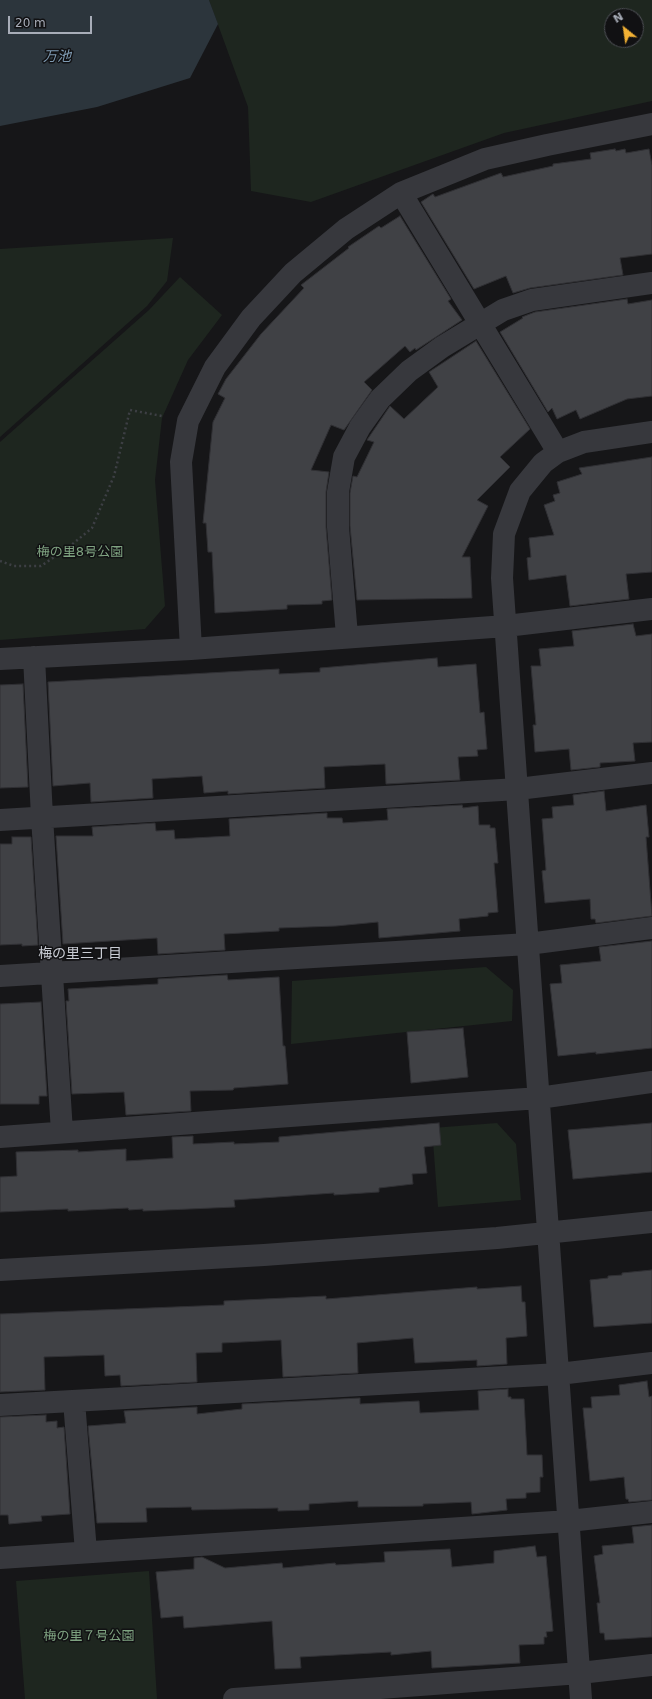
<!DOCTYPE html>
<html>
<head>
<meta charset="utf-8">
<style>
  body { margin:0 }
  #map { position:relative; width:652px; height:1699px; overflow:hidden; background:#161618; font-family:"DejaVu Sans",sans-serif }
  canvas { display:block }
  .north { position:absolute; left:604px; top:8px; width:40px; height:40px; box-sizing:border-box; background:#111113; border:1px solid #4d4f55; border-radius:50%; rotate:330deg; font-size:11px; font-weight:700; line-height:16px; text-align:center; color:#a8adb8 }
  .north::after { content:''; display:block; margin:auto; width:14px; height:18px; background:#f2b134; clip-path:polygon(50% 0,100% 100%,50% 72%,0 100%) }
  .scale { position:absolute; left:8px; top:16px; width:84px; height:18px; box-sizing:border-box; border:2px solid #a8adb8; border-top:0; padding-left:5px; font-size:12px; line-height:14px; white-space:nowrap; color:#a8adb8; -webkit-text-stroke:3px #111113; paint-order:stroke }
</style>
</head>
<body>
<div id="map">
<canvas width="652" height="1699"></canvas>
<div class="north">N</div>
<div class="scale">20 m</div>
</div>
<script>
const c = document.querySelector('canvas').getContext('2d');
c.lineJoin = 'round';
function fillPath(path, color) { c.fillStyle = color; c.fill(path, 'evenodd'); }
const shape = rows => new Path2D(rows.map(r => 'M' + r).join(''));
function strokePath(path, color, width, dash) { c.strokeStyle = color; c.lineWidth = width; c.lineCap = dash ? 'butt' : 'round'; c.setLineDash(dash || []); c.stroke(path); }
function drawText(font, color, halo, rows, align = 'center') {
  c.font = font + ' "DejaVu Sans","Noto Sans JP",sans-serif'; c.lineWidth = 3; c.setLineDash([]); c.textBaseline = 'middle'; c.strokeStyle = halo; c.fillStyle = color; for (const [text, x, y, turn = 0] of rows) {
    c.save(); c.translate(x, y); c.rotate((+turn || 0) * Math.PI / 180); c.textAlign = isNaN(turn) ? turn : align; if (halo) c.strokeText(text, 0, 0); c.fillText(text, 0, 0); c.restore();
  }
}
fillPath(shape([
  [209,0,652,0,652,101,504,133,311,202,251,191,248,107],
  [612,16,636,16,636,40,612,40],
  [173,238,167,281,147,306,0,437,0,249],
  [180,277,222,315,188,360,162,418,155,480,165,606,145,629,0,640,0,442,149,310],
  [486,967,513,990,512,1021,291,1044,292,981],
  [497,1123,516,1144,521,1200,438,1207,432,1128],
  [149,1571,157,1699,25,1699,16,1581]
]), '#1e261f');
fillPath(shape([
  [0,0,209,0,218,24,190,78,97,107,0,126]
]), '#2c353c');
const building = shape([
  [615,149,616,151,625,149,626,153,649,149,652,165,652,254,620,258,623,275,530,288,513,293,506,276,474,289,421,202,433,194,435,197,501,173,503,177,553,166,553,164,591,159,590,153,615,149],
  [400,216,451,299,448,301,462,320,416,350,415,348,410,352,405,346,364,382,372,390,344,430,331,425,311,470,329,472,326,492,326,527,332,600,322,601,322,604,287,605,287,609,215,613,212,552,208,552,206,523,203,523,213,422,225,398,218,394,226,379,261,334,304,288,301,285,349,248,348,247,379,226,381,228,400,216],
  [627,299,628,304,652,300,652,396,627,399,580,419,576,410,557,419,552,408,548,412,500,332,523,318,522,317,535,312,627,299],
  [476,341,530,429,500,457,510,467,477,500,488,506,462,557,470,557,472,598,357,600,350,526,350,493,353,476,357,477,374,442,367,440,390,406,404,419,438,387,429,372,476,341],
  [652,457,652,572,626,574,629,599,570,606,566,575,529,580,527,558,531,557,529,538,554,535,544,505,555,501,553,495,560,493,557,482,582,474,579,468,652,457],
  [633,624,636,636,652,634,652,742,633,743,635,761,600,763,600,767,571,770,569,749,535,752,533,725,536,725,531,666,541,666,539,649,574,646,572,631,633,624],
  [437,658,438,667,476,664,480,713,484,712,487,749,477,750,478,756,458,757,460,780,386,784,385,764,324,767,325,788,228,794,228,791,204,793,202,776,152,779,153,798,91,802,90,783,53,786,48,682,279,669,279,674,320,672,320,668,437,658],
  [23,684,28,787,0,788,0,685,23,684],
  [604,791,606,811,646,805,649,837,646,837,652,916,596,923,595,919,591,919,590,899,545,903,542,871,546,870,542,819,553,818,552,807,574,805,573,795,604,791],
  [462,805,463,808,478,806,479,825,490,825,490,828,495,828,498,863,494,863,498,912,488,913,488,916,459,919,460,931,379,938,378,922,336,926,279,928,279,931,224,934,225,950,158,954,157,938,63,944,56,836,93,836,92,827,155,823,156,831,174,830,175,839,230,836,229,819,327,813,327,818,342,818,343,823,388,820,387,809,462,805],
  [12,837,31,837,38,945,22,946,22,944,0,945,0,844,12,844,12,837],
  [652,941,652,1048,596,1054,596,1052,558,1056,550,984,562,983,560,965,601,961,599,947,652,941],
  [227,975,228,980,279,977,283,1046,285,1046,288,1084,234,1088,233,1090,190,1091,191,1111,126,1115,124,1092,72,1094,66,1001,69,1001,68,989,158,984,158,979,227,975],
  [41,1002,47,1096,39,1096,39,1104,0,1104,0,1004,41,1002],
  [463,1028,468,1077,411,1083,407,1032,463,1028],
  [439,1123,441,1145,424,1147,427,1173,412,1174,413,1184,379,1188,379,1192,334,1195,334,1193,234,1200,235,1207,143,1211,143,1209,129,1210,128,1208,68,1211,68,1209,0,1212,0,1177,17,1176,16,1152,78,1150,78,1152,126,1149,126,1161,173,1158,172,1137,193,1136,193,1144,234,1142,234,1144,279,1142,279,1137,439,1123],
  [652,1123,652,1172,573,1179,568,1130,652,1123],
  [652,1270,652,1323,594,1327,590,1280,608,1278,608,1276,622,1275,622,1273,652,1270],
  [521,1286,522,1302,525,1302,527,1336,506,1338,507,1364,477,1366,477,1360,415,1363,413,1338,357,1343,358,1373,283,1377,281,1340,222,1343,222,1352,196,1353,197,1382,121,1386,120,1375,105,1376,104,1355,44,1357,45,1390,0,1392,0,1314,224,1305,224,1301,326,1296,326,1299,477,1287,477,1289,521,1286],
  [647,1381,649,1397,652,1396,652,1500,629,1502,628,1499,626,1499,624,1477,590,1481,583,1408,592,1408,591,1397,620,1395,619,1385,647,1381],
  [508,1389,508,1397,511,1397,511,1399,524,1399,527,1455,542,1455,543,1477,540,1477,540,1492,526,1493,526,1498,506,1499,507,1510,472,1514,471,1502,423,1504,423,1506,358,1507,358,1501,309,1504,309,1510,278,1511,278,1508,192,1510,191,1507,146,1508,147,1522,97,1523,88,1426,126,1423,124,1411,197,1407,197,1414,242,1409,242,1404,360,1398,360,1404,419,1401,420,1413,479,1410,478,1391,508,1389],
  [46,1415,46,1422,57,1421,57,1428,64,1427,70,1514,41,1516,42,1521,9,1524,8,1515,0,1515,0,1417,46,1415],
  [652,1525,652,1637,605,1640,604,1633,600,1633,597,1603,600,1603,594,1556,603,1554,602,1546,634,1543,632,1527,652,1525],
  [535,1546,537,1557,546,1556,553,1631,546,1632,547,1637,544,1637,544,1644,519,1645,520,1663,432,1668,431,1651,391,1655,391,1652,300,1657,301,1668,275,1669,272,1621,184,1628,183,1616,161,1618,156,1572,194,1569,194,1558,202,1557,225,1568,282,1563,283,1568,335,1563,336,1565,385,1562,384,1552,450,1549,452,1567,494,1563,494,1551,535,1546]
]);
fillPath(building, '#404145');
strokePath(building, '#303034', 1);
strokePath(shape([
  [0,561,14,566,41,566,69,547,92,528,114,476,130,410,162,416]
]), '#3d3f44', 2.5, [2, 3]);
strokePath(shape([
  [401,193,558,452],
  [347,636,338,527,338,492,344,457,360,427,380,399,409,371,442,347,503,310,532,300,652,283],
  [191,649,181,462,188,421,215,367,251,318,293,273,346,229,401,193,485,159,547,145,652,124],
  [34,657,42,817,62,1132],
  [0,659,191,649,506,626,652,609],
  [0,820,518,789,652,773],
  [0,976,528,944,652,928],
  [0,1137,539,1098,652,1082],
  [0,1270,264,1255,497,1238,652,1222],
  [74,1401,86,1552],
  [0,1405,559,1374,652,1363],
  [0,1558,569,1521,652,1512],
  [234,1699,580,1673,652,1665],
  [581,1699,502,578,504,534,520,491,543,463,558,452,584,442,652,432]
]), '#37383d', 22);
drawText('13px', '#7fa381', '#111113', [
  ["梅の里8号公園",80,553],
  ["梅の里７号公園",89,1637]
]);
drawText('italic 14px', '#7f9bb3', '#111113', [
  ["万池",57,57]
]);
drawText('14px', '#c9ccd4', '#111113', [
  ["梅の里三丁目",80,954]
]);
</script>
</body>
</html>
